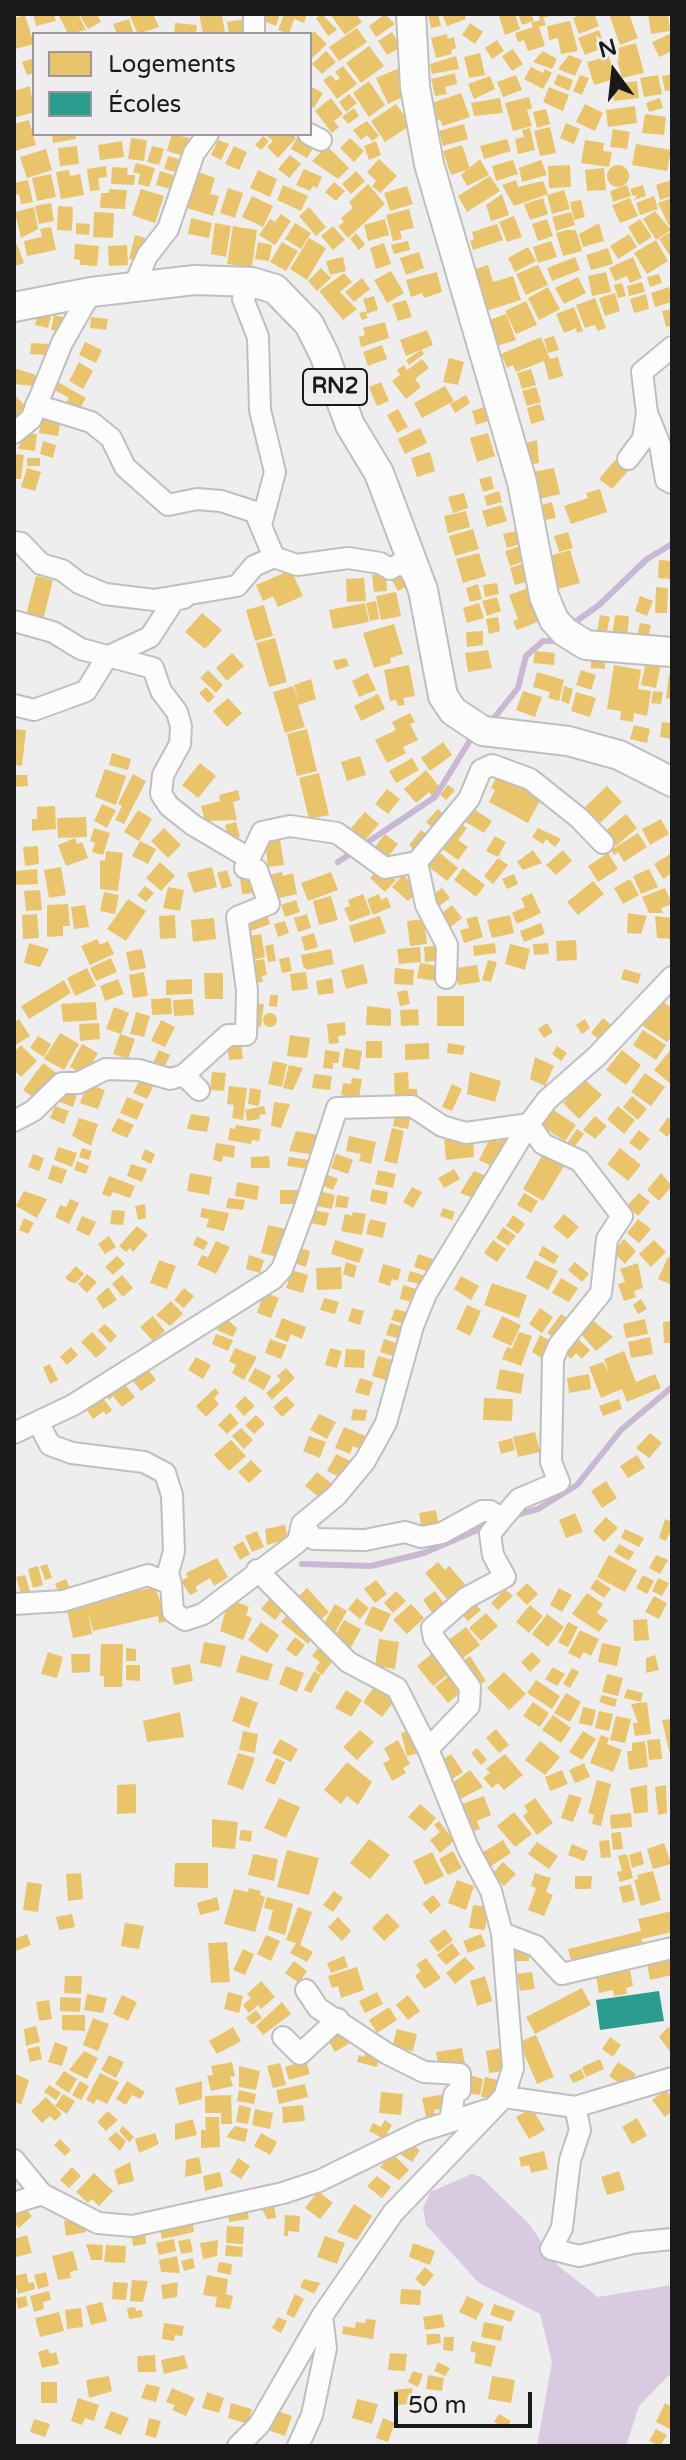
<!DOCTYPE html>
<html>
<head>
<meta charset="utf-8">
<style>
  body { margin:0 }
  #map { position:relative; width:686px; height:2460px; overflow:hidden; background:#efeeef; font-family:"Varela Round",sans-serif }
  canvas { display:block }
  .frame { position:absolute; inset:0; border:16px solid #1a191a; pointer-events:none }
  .legend { position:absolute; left:32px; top:32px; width:280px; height:104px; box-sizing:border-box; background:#efedf0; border:2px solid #9a989a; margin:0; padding:10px 14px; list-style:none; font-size:24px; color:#1a191a }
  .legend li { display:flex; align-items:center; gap:16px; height:40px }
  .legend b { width:40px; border:2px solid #9a989a }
  .north { position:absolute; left:574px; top:32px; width:80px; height:80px; -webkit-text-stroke:6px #efedf0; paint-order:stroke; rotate:345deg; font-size:22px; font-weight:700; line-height:32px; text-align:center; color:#1a191a }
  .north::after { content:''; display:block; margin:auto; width:28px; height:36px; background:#1a191a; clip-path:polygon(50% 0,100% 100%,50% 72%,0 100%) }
  .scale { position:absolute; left:394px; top:2392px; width:138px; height:36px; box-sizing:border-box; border:4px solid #1a191a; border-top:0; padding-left:10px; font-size:24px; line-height:28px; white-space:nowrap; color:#1a191a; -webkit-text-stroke:6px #efedf0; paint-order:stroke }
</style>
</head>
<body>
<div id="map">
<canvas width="686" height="2460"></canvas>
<div class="frame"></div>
<ul class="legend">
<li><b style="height:22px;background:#e9c46a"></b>Logements</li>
<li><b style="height:22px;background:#2a9d8f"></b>Écoles</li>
</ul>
<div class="north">N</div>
<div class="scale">50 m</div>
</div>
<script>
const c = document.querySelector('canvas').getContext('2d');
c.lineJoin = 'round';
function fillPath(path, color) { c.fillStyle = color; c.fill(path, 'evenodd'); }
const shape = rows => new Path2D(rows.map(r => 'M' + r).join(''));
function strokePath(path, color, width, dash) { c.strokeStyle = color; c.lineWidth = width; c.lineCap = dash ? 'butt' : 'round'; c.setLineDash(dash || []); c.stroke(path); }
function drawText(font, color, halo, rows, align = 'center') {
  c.font = font + ' "Varela Round",sans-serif'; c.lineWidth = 8; c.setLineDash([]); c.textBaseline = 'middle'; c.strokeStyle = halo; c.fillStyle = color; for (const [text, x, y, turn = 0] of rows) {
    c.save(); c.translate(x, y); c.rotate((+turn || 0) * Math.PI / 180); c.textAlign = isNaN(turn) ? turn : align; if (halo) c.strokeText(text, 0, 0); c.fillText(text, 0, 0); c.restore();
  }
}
fillPath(shape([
  [472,2174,481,2177,530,2225,557,2265,598,2297,672,2285,672,2372,639,2406,626,2446,537,2446,552,2362,540,2314,479,2283,426,2225,423,2208,430,2192]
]), '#d9cae1');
fillPath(shape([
  [33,14,54,14,56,21,36,26],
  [58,14,78,14,86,30,68,34],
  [79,14,97,14,101,22,88,29],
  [137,14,153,14,159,27,138,34,130,17],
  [199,14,222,14,225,34,203,34],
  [260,14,280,14,276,26,258,19],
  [284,14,307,14,304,23,294,19,289,34,278,30],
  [322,14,337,30,328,36,316,18],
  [330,14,356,14,362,22,345,35],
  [385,14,395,24,376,37,369,26],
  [438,14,441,26,431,28,428,15],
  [442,14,464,14,466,19,447,26],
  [506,14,515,14,520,29,505,35,499,17],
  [518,14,531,14,534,21,522,25],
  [538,14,554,15,543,18,546,25,539,27,545,46,528,51,524,40,518,42,515,33,533,27,531,23,540,20],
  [583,14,594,14,599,26,579,34,573,18],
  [609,14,629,14,638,38,620,45],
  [648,14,668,14,670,31,651,34],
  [25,15,34,44,15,49,14,18],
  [129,19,133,32,117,34,113,24],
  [244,19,246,34,229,34,227,22],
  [570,21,578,51,561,54,558,38,549,40,547,26],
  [175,23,197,25,196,34,174,34],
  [470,23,483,32,475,44,462,35],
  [357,28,367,42,339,61,329,47],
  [599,30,605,47,585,55,578,38],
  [314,31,327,44,310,60,310,35],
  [392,32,401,47,387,55,378,41],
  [672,33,672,51,659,57,652,42],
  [447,34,448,39,454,37,456,48,451,50,452,54,436,58,431,38],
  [497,40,504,51,492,59,485,48],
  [636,43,644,73,622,78,614,49],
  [369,46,384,66,361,83,346,63],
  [513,49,523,64,512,71,502,56],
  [326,51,336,62,322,74,312,64],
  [543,51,557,59,552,69,533,62],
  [480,53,485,75,469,78,464,57],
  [569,55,582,60,575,76,558,69],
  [456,56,459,69,432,74,430,64],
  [609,56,615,79,594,85,587,62],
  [34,58,34,73,27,75,22,62],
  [343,66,357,84,337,99,323,80,331,75,336,81,340,78,335,72],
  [531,67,543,73,545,69,552,73,543,89,524,79],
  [397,69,404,85,398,87,403,97,388,104,376,78],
  [455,73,457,84,445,87,447,94,435,96,431,79],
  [558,74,573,80,569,91,554,84],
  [672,74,672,90,665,91,662,76],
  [516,75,522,90,503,97,497,82],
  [580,75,589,78,582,95,573,91],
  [658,75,662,94,644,97,640,78],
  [490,76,495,89,474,99,468,84],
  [369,81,385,105,369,117,353,93],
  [637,81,639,98,614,101,612,84],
  [30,86,34,112,14,118,14,91],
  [310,86,323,93,314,108,310,105],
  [549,87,569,95,563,111,543,102],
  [461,93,470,117,443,126,440,120,435,121,429,104],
  [349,94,357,103,346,112,339,102],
  [529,97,532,108,527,110,532,126,513,131,505,103],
  [331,98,343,114,334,121,339,127,332,133,315,111],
  [500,98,503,113,474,116,471,103],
  [660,98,663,108,649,112,646,103],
  [396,104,411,125,385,142,371,121],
  [585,104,603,113,595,131,576,122],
  [635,106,637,123,608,127,606,110],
  [354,108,359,116,348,124,342,117],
  [546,109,550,124,537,128,533,112],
  [645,114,666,117,664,135,642,133],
  [29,120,36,145,15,151,14,124],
  [367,121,379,136,372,141,367,135,361,140,353,130],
  [566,123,580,129,574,144,560,138],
  [464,124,468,139,443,146,439,131],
  [550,127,556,153,540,156,534,131],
  [530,128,535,150,518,154,515,139,524,137,522,130],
  [613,129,630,132,627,149,610,147],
  [52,134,75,134,76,139,53,143],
  [172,134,189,138,184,156,167,151],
  [265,134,292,134,296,138,278,158,267,147,273,141],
  [299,134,317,142,307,158,291,149],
  [263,136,269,141,261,150,255,145],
  [131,138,147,140,144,161,128,159],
  [350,138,364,151,354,162,340,148],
  [507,139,511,151,484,159,480,146],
  [218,140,229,144,221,160,211,155],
  [585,140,604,143,603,151,612,152,609,167,581,163],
  [122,141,124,157,100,160,98,145],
  [376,141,381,155,369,160,364,146],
  [636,144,671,150,667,171,632,165],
  [462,145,470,169,451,175,443,151],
  [77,146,79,164,60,166,58,148],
  [152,146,164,149,159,165,147,162],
  [234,146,247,152,239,170,225,164],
  [327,146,349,168,338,179,312,161],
  [46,149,52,170,27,178,20,157],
  [290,155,301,164,289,178,278,169],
  [168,156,183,160,179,173,164,169],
  [379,159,397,176,380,193,372,186,376,181,367,172],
  [480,159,489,175,467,186,461,175],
  [513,160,518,174,496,181,492,166],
  [541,160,547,175,522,182,519,168],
  [136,163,155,168,149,187,138,184,140,174,133,172],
  [570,165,571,187,549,188,548,166],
  '607 176a11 11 0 1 1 22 0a11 11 0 1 1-22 0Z',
  [106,166,107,177,98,178,100,190,90,191,87,169],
  [112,167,128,168,127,175,135,175,134,185,111,184],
  [604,168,606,190,587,191,585,170],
  [304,169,322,177,317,188,313,186,310,191,296,185],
  [69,170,70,176,80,174,84,195,61,199,56,172],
  [258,170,277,179,270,197,250,188],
  [160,171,180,177,168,199,171,189,156,185],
  [195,171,215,178,210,194,219,196,213,216,184,207],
  [356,171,365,181,351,194,342,184],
  [51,174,56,197,37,201,32,178],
  [490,176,500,191,467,212,458,196],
  [28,180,33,202,21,204,19,194,14,195,14,183],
  [516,180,518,187,543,181,548,194,514,206,502,185],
  [672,180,672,196,660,200,656,185],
  [334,182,345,191,336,201,325,192],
  [368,184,385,204,348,238,338,226,344,222,341,218,353,208,349,202],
  [283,185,308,196,301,211,277,200],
  [627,185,631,196,613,202,610,191],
  [643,185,646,196,634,200,638,195,633,196,630,189],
  [407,186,413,204,390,211,384,193],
  [228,188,243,193,235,218,220,213],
  [109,189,127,190,125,209,100,208,101,193,109,193],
  [141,189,164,196,155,223,132,215],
  [564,190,570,209,552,214,547,195],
  [502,194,509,215,491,221,486,205],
  [252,196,273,206,263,227,242,217],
  [654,196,658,209,640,215,636,203],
  [543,198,548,214,530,220,524,204],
  [630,198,638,216,620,223,612,205],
  [672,198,672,225,669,226,658,203],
  [581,200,585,217,574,220,570,202],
  [51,203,54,221,39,224,35,206],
  [58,206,73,207,72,231,57,230],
  [34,207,38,229,21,238,15,212],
  [309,207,326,227,316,236,299,216],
  [409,209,414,228,400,231,402,239,393,241,386,215],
  [655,211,671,230,656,240,643,219],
  [94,212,114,213,113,238,93,237],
  [571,212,575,225,556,231,552,217],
  [281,214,291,221,275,245,259,235,270,219,275,222],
  [514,216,522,237,507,242,499,222],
  [191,218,212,223,209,238,188,234],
  [385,219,389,235,368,241,364,225],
  [547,219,553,236,538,241,532,224],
  [640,219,652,237,639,245,628,227],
  [76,223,90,224,89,235,76,234],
  [215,223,231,226,226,257,211,254],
  [295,223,311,233,301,249,285,239],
  [599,223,604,241,583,247,579,234],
  [497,224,503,240,473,250,470,241,474,239,472,232],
  [233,226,257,230,252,267,227,264],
  [333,226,345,240,333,250,321,236],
  [51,227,56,250,27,256,24,241,42,237,40,229],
  [567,230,576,230,582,251,563,256,556,233],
  [672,231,672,259,659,239],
  [356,233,365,244,359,250,350,239],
  [629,234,637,247,618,259,610,246],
  [135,235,145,238,139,262,129,259],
  [309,238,326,248,307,280,290,269],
  [656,240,668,261,647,274,634,253],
  [408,241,410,250,394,254,391,245],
  [551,241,557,257,538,263,533,247],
  [258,242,272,245,269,261,255,259],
  [282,242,298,251,286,271,270,262],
  [384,243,391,264,376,269,370,248],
  [17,244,24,263,14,266,14,245],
  [75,244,99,246,97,266,80,265,80,260,74,259],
  [127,245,128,265,109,266,108,246],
  [528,247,536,261,515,272,508,258],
  [608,248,613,264,591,270,586,255],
  [419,252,424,268,406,275,400,258],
  [343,257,346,271,330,275,326,261],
  [575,257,580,270,552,281,547,268],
  [633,257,642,278,630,283,627,276,615,281,609,268],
  [488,265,493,282,513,276,521,300,480,313,466,272],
  [538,265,548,285,526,295,516,274],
  [321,268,331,278,317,291,308,281],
  [391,271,404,293,387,303,374,280],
  [437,272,442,292,424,298,422,293,411,297,406,280],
  [606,272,611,292,592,296,588,276],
  [344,273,352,282,340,292,357,309,343,320,319,291],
  [659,274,662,283,650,287,647,277],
  [578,277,586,293,564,304,555,288],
  [362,278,370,289,354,302,345,292],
  [642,282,645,292,629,296,627,286],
  [622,283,626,296,618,298,614,285],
  [548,287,560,309,539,320,528,298],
  [669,287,672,302,655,307,651,293],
  [615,293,620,311,605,316,599,298],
  [646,294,649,309,634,313,630,299],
  [374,296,378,310,366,314,368,318,362,320,359,313,367,311,363,299],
  [595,298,606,328,598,331,595,325,585,328,576,305],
  [406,300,412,317,398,321,392,304],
  [526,301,537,325,516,334,505,311],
  [574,307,583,331,577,333,576,328,564,333,556,314],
  [672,309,672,326,666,327,662,311],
  [39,310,52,312,48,328,35,325],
  [488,313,490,320,506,314,516,340,490,348,478,318],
  [54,315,67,318,64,333,51,330],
  [91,317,108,319,106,330,90,328],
  [385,322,389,338,361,347,359,337,365,335,363,328],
  [427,330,433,345,421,350,424,354,409,365,406,360,421,350,406,356,400,340],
  [554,336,559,350,548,353,544,339],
  [541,337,550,359,558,357,563,376,549,380,544,361,516,372,513,365,507,368,501,354],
  [85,342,102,350,96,363,79,355],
  [31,343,48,344,47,355,30,354],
  [382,345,387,359,368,366,363,352],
  [449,358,464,362,458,385,443,382],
  [422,359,429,368,415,379,421,387,406,399,392,381,400,375,397,370,404,365,407,370],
  [79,362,93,371,83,389,69,381],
  [14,368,36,375,34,386,14,384],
  [531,369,536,385,522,389,517,373],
  [58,382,86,398,77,413,64,406,69,398,53,389],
  [381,382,389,401,377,406,369,387],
  [445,386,454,401,422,418,414,403],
  [536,387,541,402,527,406,522,391],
  [14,395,26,406,14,419],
  [466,395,470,403,455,413,450,404],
  [540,404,545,420,531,424,527,408],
  [484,407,488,421,476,425,472,411],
  [398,409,408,427,397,433,387,415],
  [42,412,62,415,58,436,39,433],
  [420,428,427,443,405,454,398,439],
  [24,433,37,434,35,451,18,449],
  [488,433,495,456,477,462,470,438],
  [537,440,539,463,529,465,523,444],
  [43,441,56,445,53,458,40,454],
  [430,452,435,471,417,477,411,458],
  [14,454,24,455,21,479,14,479],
  [27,458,40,458,40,466,27,466],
  [615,460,628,471,612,489,599,479],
  [27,468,41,472,35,491,21,487],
  [554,468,560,494,539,499,532,472],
  [491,476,494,489,483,492,479,479],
  [600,489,607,512,571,524,564,506,588,498,586,493],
  [499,491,502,502,487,506,484,496],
  [464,493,468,508,453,513,448,497],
  [552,502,556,518,546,520,542,505],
  [502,505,507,521,487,527,482,511],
  [466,511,470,527,448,533,444,516],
  [473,529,479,549,455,556,449,536],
  [516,531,520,544,507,548,503,534],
  [568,532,573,548,559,552,554,536],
  [521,546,525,561,510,566,505,551],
  [570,550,580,583,555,590,546,557],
  [479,553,486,576,463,583,456,559],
  [659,560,671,561,670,579,658,578],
  [524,563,529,581,515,585,510,568],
  [291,570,303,596,278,607,273,596,263,601,256,585],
  [404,570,411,584,398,591,390,577],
  [386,573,387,591,374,592,372,575],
  [36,576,53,580,43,620,26,615],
  [364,578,366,601,347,602,346,579],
  [497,583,499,594,485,597,483,585],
  [478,584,482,599,470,602,466,588],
  [656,587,668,588,667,613,655,613],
  [528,588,540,621,517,630,513,621,518,619,509,595],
  [396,592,401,616,381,620,376,596],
  [640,596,653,601,647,616,635,611],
  [497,597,501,611,487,616,482,601],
  [376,601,379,619,370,621,366,603],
  [365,603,369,622,333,629,329,610],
  [479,603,484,618,467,623,463,608],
  [264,605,273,636,255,641,246,610],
  [202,613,222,630,205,649,185,632],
  [600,615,610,617,605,640,596,638],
  [615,615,629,616,627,639,612,637],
  [498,617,500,631,489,634,486,619],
  [640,623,651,625,648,639,637,637],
  [394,624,403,654,390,658,391,663,374,668,363,633],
  [483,631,483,645,467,647,466,632],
  [275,638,287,682,269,687,256,643],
  [488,650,492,668,468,672,465,653],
  [535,651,555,653,554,665,533,663],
  [232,653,244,666,227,681,216,668],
  [647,657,662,659,656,688,641,685],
  [346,658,349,666,336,670,333,661],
  [591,660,605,660,605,669,591,668],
  [409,665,415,696,403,698,405,705,398,706,396,700,390,701,384,670],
  [614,665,641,670,638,689,651,691,647,716,634,713,633,722,620,720,621,711,607,709],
  [208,670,223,685,216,693,200,678],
  [581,670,596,675,591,690,576,685],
  [537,672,564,680,559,701,548,698,550,692,533,687],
  [368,673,376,690,359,697,352,681],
  [669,674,672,674,672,699,666,698],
  [311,679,316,699,298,705,305,727,285,733,273,692,293,686,298,700,294,685],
  [564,686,573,689,569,704,561,701],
  [206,687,215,697,208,703,199,693],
  [523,691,542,697,535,717,516,710],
  [653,691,663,692,661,704,651,703],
  [576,692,596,698,590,717,571,711],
  [378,694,385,709,361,721,354,706],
  [228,698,242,713,227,727,213,711],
  [410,713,415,722,410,724,418,740,403,747,406,753,387,763,375,740,396,730,392,722],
  [662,722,672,723,672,739,660,737],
  [634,725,650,729,647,743,630,739],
  [14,729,26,730,22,766,15,765],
  [307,729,317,771,297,776,287,734],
  [443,742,452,755,430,771,421,758],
  [112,753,131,759,128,770,109,765],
  [360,756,366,775,347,781,341,762],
  [412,758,419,770,396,783,389,771],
  [200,763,216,776,198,798,182,785],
  [105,769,126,776,116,805,95,797],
  [426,770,441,789,432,796,429,792,416,803,404,789],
  [499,772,543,795,528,823,489,802,495,790,491,788],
  [319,773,329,815,309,819,299,778],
  [133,774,146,781,124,824,115,820,122,806,118,804],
  [14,775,27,775,28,786,14,787],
  [448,785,455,790,446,800,440,795],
  [607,786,622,802,600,823,585,807],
  [387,789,400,799,388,814,375,804],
  [238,790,240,800,233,802,237,820,205,821,201,806,220,801,219,795],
  [102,804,116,810,107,828,94,821],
  [55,806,56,829,32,831,32,819,37,819,37,807],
  [472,808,492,821,484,833,464,821],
  [438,809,448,819,436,831,426,822],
  [138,810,152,819,139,841,124,832],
  [365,812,379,824,365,840,351,828],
  [626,814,637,828,616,846,604,832],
  [86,817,87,837,58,838,57,818],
  [661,819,669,834,650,845,642,829],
  [236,822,240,837,229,839,225,825],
  [458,822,467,828,458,840,468,847,458,860,440,847],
  [94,828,110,833,103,855,92,852,95,843,90,841],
  [164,828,181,845,168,858,151,841],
  [538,828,561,839,555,847,546,839,543,844,532,837],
  [421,830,430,837,417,852,409,845],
  [638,833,647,847,624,862,618,852,614,855,611,850],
  [385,834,398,844,382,865,369,855],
  [495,836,506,842,498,857,486,851],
  [75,838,77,844,82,842,88,858,66,866,58,845],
  [280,839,284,865,268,867,265,841],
  [140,841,156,849,148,864,132,856],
  [38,846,39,864,25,866,23,847],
  [435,849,458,868,447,881,424,863],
  [533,850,542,863,523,870,517,862],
  [563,850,572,861,556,875,546,865],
  [106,851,123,853,118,891,100,889,100,860,105,861],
  [608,853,618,869,598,882,588,866],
  [672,853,672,873,663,879,654,864],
  [498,858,508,865,493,884,484,876],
  [160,862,175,876,161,891,146,878],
  [61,867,66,895,49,898,44,870],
  [212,867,217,887,194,893,187,873],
  [380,867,396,880,385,892,370,878],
  [463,868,485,885,476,897,454,880],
  [37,869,38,884,16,885,15,871],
  [649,869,658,887,641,894,633,876],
  [227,870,232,886,222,889,217,873],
  [282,872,283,876,293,873,297,894,275,899,269,875],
  [331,872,338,890,308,901,301,883],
  [514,874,518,884,507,889,502,879],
  [258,875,259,893,242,894,240,877],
  [403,875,419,890,408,901,392,887],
  [630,879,639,895,623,904,614,888],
  [593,881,604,894,578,915,567,902],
  [145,886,154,893,146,902,137,895],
  [168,887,184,890,180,911,163,908],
  [442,888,450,898,437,908,429,898],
  [665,888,672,904,661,908,663,913,649,913,642,897],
  [40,890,42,910,26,911,24,891],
  [104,892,119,895,115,914,100,911],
  [532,893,541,913,517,924,512,913,525,907,521,898],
  [363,894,371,914,350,922,344,908,350,906,348,900],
  [379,894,381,900,387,897,391,907,373,915,367,899],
  [331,896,338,920,319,925,313,901],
  [128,899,146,911,126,941,107,929],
  [296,900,300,912,285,917,281,905],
  [68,904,70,926,63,926,63,936,47,937,47,905],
  [85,905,89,927,74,929,71,907],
  [452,905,462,918,448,929,438,916],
  [266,912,270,924,248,932,244,919],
  [628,913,647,916,641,934,627,933],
  [37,914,39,938,23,939,22,915],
  [307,914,311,928,298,932,294,918],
  [175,915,176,938,160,939,159,916],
  [510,915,514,933,492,938,487,920],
  [380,916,386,933,354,943,349,926],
  [477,916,483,937,464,943,460,930,469,928,466,919],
  [655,916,672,918,672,939,657,938],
  [214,918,216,939,193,942,191,920],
  [424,919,427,944,410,946,407,921],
  [285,921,289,933,278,937,274,924],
  [541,923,545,934,524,942,520,931],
  [314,933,318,947,305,951,301,937],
  [261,934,265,957,248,961,243,937],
  [97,939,100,945,108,941,114,954,90,965,81,946],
  [576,940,577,960,557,961,556,941],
  [29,943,49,949,40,967,24,963],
  [495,943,496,953,474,956,473,946],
  [548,943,549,954,534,955,533,944],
  [273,944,276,961,268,962,265,946],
  [510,944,530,949,525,970,505,964],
  [442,945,443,960,425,962,424,947],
  [420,947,421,962,399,964,397,949],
  [142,949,146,968,130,971,126,952],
  [331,949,334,964,307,970,303,966,301,955],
  [289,957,292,971,282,973,279,959],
  [111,958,117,972,96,981,90,968],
  [264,959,267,975,262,976,263,982,255,983,247,962],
  [488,960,497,962,491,982,482,980],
  [420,963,438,966,436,981,417,978],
  [363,964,368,983,346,989,341,970],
  [477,965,480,982,459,985,454,973,456,968],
  [87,968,96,986,75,996,67,978],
  [395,968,414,970,413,985,394,984],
  [624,969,641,974,638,984,621,979],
  [144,972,148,996,133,998,129,975],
  [306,972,308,989,292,991,290,974],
  [204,973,223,973,223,999,205,999],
  [332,978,334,993,318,995,316,981],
  [118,979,124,994,105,1001,100,986],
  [192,979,192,994,166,995,166,980],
  [64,980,71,993,29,1019,21,1006],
  [407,990,410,1004,400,1006,397,992],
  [270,995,278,995,277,1007,269,1006],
  [437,996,464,996,464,1026,437,1026],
  [171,998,172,1014,152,1015,151,999],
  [193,999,194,1015,174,1016,173,1000],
  [661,1000,672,1008,672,1036,667,1042,637,1022,645,1010,652,1014],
  [96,1002,97,1020,63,1022,61,1004],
  [251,1003,264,1004,261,1027,249,1025],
  [367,1006,391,1009,391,1026,366,1025],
  [114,1007,129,1013,121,1034,106,1029],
  [418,1009,419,1025,401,1026,400,1010],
  [136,1012,150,1016,144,1037,130,1034],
  '263 1020a7 7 0 1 1 14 0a7 7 0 1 1-14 0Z',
  [603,1018,611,1025,598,1039,591,1033],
  [19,1019,30,1036,14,1046,14,1022],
  [585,1019,590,1028,582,1034,576,1025],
  [161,1020,175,1027,165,1047,151,1041],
  [345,1022,346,1035,338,1036,339,1043,329,1044,327,1024],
  [99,1023,100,1039,80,1041,79,1024],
  [547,1023,553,1032,544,1038,538,1029],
  [643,1030,666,1045,656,1060,633,1045],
  [60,1033,79,1044,64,1070,44,1059],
  [120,1034,135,1039,128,1059,113,1054],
  [290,1035,310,1038,307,1058,287,1056],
  [38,1036,51,1044,44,1057,30,1048],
  [241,1041,243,1059,229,1060,227,1042],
  [366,1041,382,1041,382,1058,366,1058],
  [429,1043,429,1059,405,1060,405,1044],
  [448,1043,465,1046,463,1055,447,1053],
  [82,1044,98,1053,85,1076,70,1067],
  [21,1045,37,1061,21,1077,14,1070,14,1052],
  [557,1046,567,1053,561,1061,552,1054],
  [345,1048,362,1051,359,1070,342,1067],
  [672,1048,672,1085,654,1070],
  [159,1050,170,1055,164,1068,153,1063],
  [325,1050,340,1052,338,1063,333,1063,333,1069,323,1068],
  [622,1050,641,1065,626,1085,606,1070],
  [535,1057,554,1066,545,1086,530,1079],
  [273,1061,287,1064,282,1087,268,1084],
  [43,1063,58,1074,38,1101,23,1090],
  [289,1065,303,1068,293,1090,283,1088],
  [212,1072,226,1073,224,1091,210,1090],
  [408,1072,409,1089,417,1089,418,1102,395,1103,394,1073],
  [470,1072,501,1081,495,1102,467,1094],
  [645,1073,665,1087,651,1106,631,1092],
  [314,1074,332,1076,330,1090,312,1088],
  [352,1078,362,1079,359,1098,341,1095,343,1083,351,1084],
  [140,1079,154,1085,147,1099,133,1093],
  [585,1080,602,1095,579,1119,563,1103],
  [87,1084,105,1090,98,1109,80,1103],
  [452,1084,462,1089,452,1111,442,1107],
  [229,1086,247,1088,243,1120,232,1118,234,1105,227,1104],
  [250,1088,261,1090,259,1106,248,1104],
  [62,1089,77,1094,73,1107,57,1101],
  [632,1096,647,1109,638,1120,623,1107],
  [127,1097,144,1104,137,1120,120,1113],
  [274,1102,290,1104,281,1128,271,1126],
  [55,1106,69,1111,64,1124,50,1118],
  [264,1106,266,1114,259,1115,260,1119,247,1121,245,1110],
  [618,1106,635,1120,624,1134,607,1119],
  [552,1109,576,1125,565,1141,541,1126],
  [396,1110,411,1113,408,1129,393,1126],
  [191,1114,210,1117,207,1132,187,1129],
  [595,1116,607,1126,595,1139,583,1130],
  [668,1117,672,1120,672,1130,667,1137,659,1130],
  [79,1118,98,1124,91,1146,72,1136],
  [118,1118,134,1125,127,1138,111,1131],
  [236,1125,261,1129,259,1141,252,1140,251,1144,228,1140,230,1128,235,1129],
  [392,1128,404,1131,397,1164,384,1161],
  [577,1129,584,1134,575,1146,568,1142],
  [639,1130,650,1139,640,1151,629,1143],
  [296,1131,319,1135,316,1155,289,1151],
  [349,1136,376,1142,371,1164,359,1161,361,1154,346,1151],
  [473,1136,474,1157,446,1160,444,1138],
  [501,1136,512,1141,498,1169,479,1160,490,1138,499,1142],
  [216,1143,235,1146,234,1158,223,1156,222,1162,213,1160],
  [58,1147,77,1153,72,1167,54,1160],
  [82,1148,92,1151,89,1160,79,1157],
  [620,1148,641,1165,628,1181,607,1164],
  [145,1149,155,1154,151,1164,141,1159],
  [33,1154,44,1158,39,1171,28,1167],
  [336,1154,353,1160,348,1174,331,1168],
  [543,1154,564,1166,543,1201,523,1189],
  [269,1156,270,1168,251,1168,251,1157],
  [289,1157,316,1161,315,1170,287,1166],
  [77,1161,89,1166,86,1174,74,1170],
  [131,1164,147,1169,142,1182,127,1176],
  [52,1165,67,1170,62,1184,48,1179],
  [454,1169,460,1179,444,1188,438,1178],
  [378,1170,396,1174,393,1188,375,1184],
  [474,1171,491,1178,481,1201,460,1193],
  [190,1173,212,1177,209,1195,187,1191],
  [661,1173,672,1186,659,1201,647,1190],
  [326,1174,338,1179,333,1190,321,1185],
  [109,1176,135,1186,130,1198,113,1192,110,1197,102,1194],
  [237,1182,259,1186,257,1200,235,1196],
  [412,1187,422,1192,413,1208,403,1202],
  [372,1189,388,1192,386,1205,370,1201],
  [280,1190,302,1190,302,1204,280,1204],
  [24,1191,47,1199,37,1218,16,1206],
  [319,1191,335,1195,332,1209,316,1206],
  [524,1193,538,1201,531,1213,517,1205],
  [639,1193,650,1202,638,1216,627,1206],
  [337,1195,349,1197,347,1208,335,1207],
  [228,1198,245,1200,243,1210,226,1208],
  [70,1199,79,1203,69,1224,55,1217,60,1205,66,1207],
  [145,1204,146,1218,138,1220,135,1206],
  [202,1208,229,1213,224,1231,206,1227,209,1219,200,1217],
  [443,1208,455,1212,452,1220,440,1216],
  [112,1210,125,1211,123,1225,110,1224],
  [313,1210,329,1213,326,1226,310,1223],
  [353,1212,366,1214,362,1235,341,1231,345,1214,352,1216],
  [564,1214,579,1227,568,1239,553,1227],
  [513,1215,525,1224,518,1234,506,1226],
  [82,1216,96,1222,89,1236,76,1230],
  [24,1218,34,1223,28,1234,19,1230],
  [370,1219,386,1223,383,1238,366,1234],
  [638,1219,651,1229,639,1243,627,1233],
  [268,1225,289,1230,283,1258,261,1253],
  [137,1226,148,1235,133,1252,130,1248,126,1252,119,1246],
  [503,1227,516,1236,508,1246,496,1238],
  [109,1236,116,1247,105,1254,98,1244],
  [197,1236,208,1242,204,1250,193,1245],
  [624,1239,636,1251,625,1264,613,1252],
  [335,1240,364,1249,359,1263,331,1254],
  [493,1240,506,1249,497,1262,484,1253],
  [654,1240,666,1252,651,1267,639,1254],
  [216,1241,230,1247,216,1274,197,1265,202,1255,208,1257],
  [543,1246,559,1256,554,1264,538,1255],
  [299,1248,310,1251,306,1267,294,1263],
  [418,1254,433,1259,429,1272,414,1267],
  [249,1255,264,1260,260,1273,246,1269],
  [117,1256,125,1264,113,1275,105,1267],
  [668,1257,672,1258,672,1285,658,1279],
  [159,1260,176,1266,167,1289,150,1283],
  [535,1260,558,1271,548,1290,526,1278],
  [346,1262,357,1266,354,1278,343,1274],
  [575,1262,589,1274,582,1282,568,1270],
  [638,1263,643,1288,634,1291,636,1297,624,1301,618,1284,625,1282,620,1269],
  [383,1264,401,1269,398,1281,392,1279,390,1286,378,1282],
  [76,1266,84,1274,76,1283,70,1282,65,1278],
  [341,1267,342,1289,317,1290,316,1268],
  [292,1270,308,1275,303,1293,286,1288],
  [410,1271,426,1276,423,1285,407,1281],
  [87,1274,97,1282,87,1293,78,1284],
  [122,1275,133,1288,123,1297,112,1284],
  [461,1276,479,1286,471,1300,454,1289],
  [561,1278,578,1288,569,1302,552,1293],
  [492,1283,527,1295,519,1318,484,1305],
  [403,1285,419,1290,415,1303,400,1299],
  [108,1287,117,1300,103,1309,96,1298],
  [184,1288,194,1296,184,1308,174,1300],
  [264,1292,279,1298,271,1318,257,1313],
  [324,1298,339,1302,335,1314,320,1310],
  [641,1299,647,1309,638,1314,633,1305],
  [171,1301,183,1314,170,1326,156,1315],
  [467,1305,481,1311,470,1336,456,1329],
  [352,1308,364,1311,360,1325,348,1321],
  [540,1308,553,1317,542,1333,529,1324],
  [395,1309,411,1313,407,1325,391,1320],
  [561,1314,571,1321,558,1340,547,1333],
  [153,1316,165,1331,153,1341,140,1327],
  [223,1316,237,1328,233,1337,217,1330],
  [502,1316,521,1325,511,1346,492,1337],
  [282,1318,306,1327,302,1339,291,1334,288,1342,275,1337],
  [591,1319,613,1337,596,1351,578,1331],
  [645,1319,648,1334,626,1338,623,1324],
  [672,1321,672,1343,664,1343,663,1322],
  [390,1323,408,1328,404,1340,386,1335],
  [105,1324,117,1336,110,1343,98,1330],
  [92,1332,107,1348,96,1358,81,1342],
  [519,1332,532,1336,521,1366,502,1359,507,1347,512,1349],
  [216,1334,233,1340,228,1351,212,1344],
  [540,1335,556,1344,546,1361,532,1352],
  [574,1335,590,1350,582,1359,576,1353,571,1359,561,1349],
  [650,1337,653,1354,631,1358,628,1342],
  [270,1339,287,1345,281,1359,265,1353],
  [384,1339,396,1343,393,1356,380,1352],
  [71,1347,78,1355,67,1365,60,1357],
  [235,1348,257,1357,244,1380,232,1373,236,1365,229,1361],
  [330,1348,342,1351,337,1368,325,1365],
  [346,1349,365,1350,364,1368,344,1367],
  [624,1351,636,1382,655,1374,661,1388,627,1402,622,1389,601,1398,589,1367,603,1362,609,1373,604,1359],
  [378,1356,399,1362,389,1381,372,1376],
  [196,1357,211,1365,203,1379,188,1370],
  [50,1364,58,1380,50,1384,43,1367],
  [145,1365,156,1380,141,1391,130,1377],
  [255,1368,271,1376,264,1390,248,1381],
  [286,1368,295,1378,272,1400,266,1393,281,1380,277,1376],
  [500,1369,524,1374,521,1394,496,1389],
  [589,1374,591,1389,569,1393,567,1378],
  [360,1378,373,1382,369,1396,355,1392],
  [123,1382,135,1397,122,1407,113,1396,109,1400,105,1395],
  [215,1388,219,1393,214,1398,219,1404,206,1417,196,1406],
  [245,1396,255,1406,244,1416,235,1406],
  [286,1396,295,1405,282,1417,273,1407],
  [102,1397,112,1410,106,1415,104,1411,93,1419,86,1409],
  [484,1398,513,1399,512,1421,483,1420],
  [619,1399,622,1409,603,1416,599,1406],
  [353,1409,367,1410,365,1421,351,1420],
  [230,1413,239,1423,227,1434,218,1425],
  [319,1414,336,1422,327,1439,310,1430],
  [256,1415,265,1424,254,1434,245,1425],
  [344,1427,368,1437,363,1450,353,1446,350,1454,335,1448],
  [241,1428,253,1440,244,1449,232,1436],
  [535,1432,540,1452,518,1457,513,1437],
  [650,1433,662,1443,649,1458,636,1448],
  [309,1436,326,1442,320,1458,303,1451],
  [512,1438,515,1450,501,1454,498,1442],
  [231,1440,246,1456,229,1471,214,1455],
  [336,1454,353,1462,344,1479,327,1471],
  [637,1455,645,1468,628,1478,620,1466],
  [251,1460,262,1471,249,1483,238,1472],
  [317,1472,336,1487,324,1501,305,1486],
  [606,1481,617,1498,602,1508,591,1491],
  [436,1510,439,1528,415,1532,414,1525,421,1524,419,1513],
  [575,1513,583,1532,566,1538,559,1520],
  [606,1517,618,1528,604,1542,593,1531],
  [665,1519,672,1522,672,1535,669,1534,666,1541,659,1538],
  [285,1525,288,1539,267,1545,265,1529],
  [625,1529,644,1538,639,1547,621,1538],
  [257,1531,264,1547,252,1552,245,1536],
  [243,1541,250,1554,240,1560,233,1547],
  [619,1544,634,1552,629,1561,614,1552],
  [609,1555,637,1570,625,1592,597,1577],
  [656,1555,668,1560,660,1574,649,1568],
  [217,1558,228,1577,214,1586,210,1578,195,1587,198,1591,190,1595,181,1581,188,1577,186,1573],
  [438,1562,445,1570,449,1566,469,1589,451,1604,425,1573],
  [47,1564,52,1578,45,1580,40,1566],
  [38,1566,43,1585,33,1588,28,1569],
  [25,1575,31,1594,22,1597,16,1577],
  [643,1575,654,1581,647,1594,636,1588],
  [658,1578,669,1583,662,1596,652,1591],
  [66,1579,72,1593,61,1598,55,1584],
  [596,1579,611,1589,604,1598,590,1588],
  [376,1580,387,1594,375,1603,364,1589],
  [527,1583,538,1594,527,1605,516,1594],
  [155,1587,167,1621,159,1623,158,1616,93,1631,88,1611,92,1634,73,1638,66,1606],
  [307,1588,329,1612,316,1624,294,1601],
  [559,1588,572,1595,562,1612,550,1605],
  [505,1589,513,1596,498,1610,491,1603],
  [396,1591,406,1601,393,1613,384,1603],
  [435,1591,445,1605,433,1614,423,1600],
  [587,1593,603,1604,597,1613,608,1620,599,1632,572,1614],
  [273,1595,287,1605,275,1620,261,1609],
  [654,1596,667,1603,659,1619,645,1612],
  [357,1598,369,1608,360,1619,348,1609],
  [229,1599,249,1607,246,1615,252,1618,243,1640,220,1631],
  [473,1601,481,1610,468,1621,460,1612],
  [335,1604,347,1611,333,1636,321,1629],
  [411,1604,424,1618,407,1634,393,1620],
  [530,1605,543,1616,529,1633,516,1622],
  [372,1606,391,1614,382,1632,364,1624],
  [289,1613,315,1634,308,1644,281,1622],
  [486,1613,498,1626,481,1641,469,1628],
  [547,1614,564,1627,548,1647,532,1634],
  [647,1619,649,1640,634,1641,633,1620],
  [344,1620,361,1629,350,1649,333,1639],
  [261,1622,279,1635,267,1653,248,1640],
  [568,1622,578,1627,568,1647,558,1642],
  [466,1627,480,1645,459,1661,446,1642],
  [580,1630,599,1639,591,1656,583,1652,580,1659,568,1653],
  [295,1637,305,1645,296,1657,286,1649],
  [379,1639,399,1642,395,1669,375,1666],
  [204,1642,226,1646,221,1667,200,1663],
  [602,1643,621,1647,617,1666,598,1662],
  [101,1644,123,1644,122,1687,104,1687,104,1676,100,1676],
  [319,1647,335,1658,322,1675,315,1669,320,1662,312,1656],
  [126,1648,136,1649,136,1661,126,1661],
  [435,1651,451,1672,433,1686,417,1666],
  [48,1652,63,1657,57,1678,41,1674],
  [532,1652,541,1661,530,1672,521,1662],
  [71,1654,90,1654,90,1672,72,1673],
  [241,1655,273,1664,268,1681,236,1672],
  [655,1655,659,1670,646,1673,646,1658],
  [470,1656,486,1681,475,1687,460,1663],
  [190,1664,193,1681,174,1685,171,1668],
  [126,1665,140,1665,140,1681,126,1680],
  [286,1666,304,1673,297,1692,279,1684],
  [553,1667,565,1674,557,1686,545,1679],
  [572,1668,579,1672,570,1688,563,1684],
  [314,1671,321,1675,311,1693,304,1690],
  [454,1672,466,1688,448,1703,435,1687],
  [504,1672,526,1694,509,1710,487,1688],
  [607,1674,623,1678,618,1696,602,1692],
  [536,1680,560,1696,552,1709,527,1693],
  [374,1687,394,1701,382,1717,363,1702],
  [627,1689,643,1693,641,1702,624,1698],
  [346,1690,362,1700,351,1717,335,1708],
  [566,1693,581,1702,570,1722,554,1713],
  [602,1695,617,1699,615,1707,599,1702],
  [241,1696,258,1703,249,1728,232,1721],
  [533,1702,549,1713,540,1727,523,1716],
  [647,1702,651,1734,635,1736,633,1723,638,1723,631,1704],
  [583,1707,596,1710,592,1726,579,1723],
  [599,1711,613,1714,609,1731,595,1728],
  [180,1712,184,1737,147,1742,143,1721],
  [553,1715,571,1728,561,1743,542,1730],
  [616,1716,631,1719,625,1743,610,1740],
  [672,1719,672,1755,670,1755,662,1720],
  [496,1729,509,1745,499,1753,486,1738],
  [360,1730,374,1742,357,1760,343,1747],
  [414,1730,420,1753,407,1756,401,1733],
  [243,1731,258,1734,255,1753,239,1750],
  [583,1731,596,1739,582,1760,569,1752],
  [601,1735,609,1738,607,1744,622,1750,613,1772,590,1763],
  [280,1739,298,1749,291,1762,272,1753],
  [660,1739,662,1759,649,1760,647,1740],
  [398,1740,410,1764,403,1768,406,1773,392,1781,383,1763,390,1760,384,1748],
  [540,1741,560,1757,545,1775,525,1760],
  [645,1741,648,1767,629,1770,627,1751,632,1751,632,1743],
  [477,1748,487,1760,481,1765,471,1753],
  [238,1753,255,1758,243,1790,227,1784],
  [451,1754,463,1772,451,1780,439,1762],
  [505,1754,523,1775,504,1790,498,1783,492,1788,483,1778,490,1773,486,1769],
  [276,1758,285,1762,275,1785,265,1781],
  [347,1762,372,1782,358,1805,347,1796,341,1804,324,1790],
  [584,1763,590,1777,575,1783,569,1770],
  [470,1770,483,1787,461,1799,451,1784],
  [562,1770,568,1784,550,1791,545,1777],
  [597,1780,611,1784,601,1826,592,1824,594,1815,588,1813],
  [136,1784,136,1813,117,1814,117,1785],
  [647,1785,648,1812,634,1814,630,1788],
  [666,1785,667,1813,658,1815,655,1787],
  [569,1794,582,1798,573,1822,561,1818],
  [484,1796,491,1815,477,1821,480,1829,471,1832,462,1804],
  [279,1798,300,1807,286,1838,264,1828],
  [535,1798,553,1823,537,1835,523,1816,528,1812,524,1806],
  [420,1804,436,1818,425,1831,408,1817],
  [514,1812,532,1834,515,1847,497,1826],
  [631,1813,632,1827,611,1829,610,1815],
  [212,1819,238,1822,235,1849,212,1847],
  [439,1821,454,1841,440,1853,430,1840,440,1832,434,1825],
  [241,1830,252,1831,251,1842,239,1840],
  [621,1832,623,1849,613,1850,611,1833],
  [369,1839,390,1855,370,1879,350,1863],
  [503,1840,511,1853,488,1868,480,1854],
  [609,1840,611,1857,601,1858,599,1841],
  [537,1842,558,1856,549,1869,528,1854],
  [664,1843,671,1864,653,1869,647,1849],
  [572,1844,588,1851,584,1861,568,1855],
  [287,1850,319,1858,309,1895,277,1887],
  [453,1851,462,1868,448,1875,439,1859],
  [641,1851,644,1864,632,1868,629,1855],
  [432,1852,444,1876,425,1885,413,1861],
  [253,1854,278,1859,274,1881,248,1875],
  [627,1854,633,1878,620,1882,617,1872,622,1871,618,1856],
  [503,1862,516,1874,504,1886,492,1874],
  [175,1863,208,1863,208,1888,174,1887],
  [653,1871,661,1900,641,1906,634,1880,638,1879,637,1875],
  [81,1873,83,1899,68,1901,66,1874],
  [535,1873,551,1878,546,1892,553,1895,544,1916,528,1910,536,1888,531,1886],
  [575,1876,592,1876,591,1889,575,1889],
  [457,1880,474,1886,466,1910,448,1903],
  [27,1882,42,1884,38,1912,23,1910],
  [631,1884,635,1900,623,1903,619,1887],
  [249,1888,261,1891,260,1895,265,1897,255,1932,224,1924,234,1889,248,1892],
  [334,1891,343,1898,333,1912,323,1905],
  [433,1895,441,1905,431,1914,422,1904],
  [217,1897,220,1910,200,1915,197,1903],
  [267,1897,293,1904,285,1935,268,1930,273,1910,264,1908],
  [473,1905,488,1907,485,1930,469,1928],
  [298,1907,312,1912,300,1945,313,1952,307,1962,290,1953,296,1943,286,1940],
  [672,1911,672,1932,642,1939,643,1946,572,1964,568,1949,641,1931,638,1919],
  [387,1913,400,1926,384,1941,372,1928],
  [72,1914,75,1927,59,1930,56,1917],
  [338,1917,351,1931,342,1941,328,1927],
  [125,1923,144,1926,139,1949,121,1946],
  [445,1929,453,1940,438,1952,429,1941],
  [27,1934,31,1945,16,1951,14,1939],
  [481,1934,486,1946,468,1953,463,1941],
  [266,1935,280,1941,271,1961,257,1954],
  [227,1942,230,1982,211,1983,208,1943],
  [452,1943,460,1954,446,1965,437,1955],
  [243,1949,254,1954,245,1975,233,1970],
  [514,1950,529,1950,529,1961,514,1961],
  [672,1953,672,1975,650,1980,646,1958],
  [344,1956,348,1967,331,1973,327,1963],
  [465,1957,475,1968,455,1984,446,1973],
  [426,1958,441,1978,425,1989,415,1976,421,1971,416,1965],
  [294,1961,307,1971,299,1983,285,1973],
  [357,1967,364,1990,341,1998,338,1986,332,1988,328,1976],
  [630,1970,633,1986,626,1988,627,1994,614,1996,613,1990,599,1993,596,1976],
  [532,1972,535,1989,520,1991,517,1974],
  [65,1976,82,1976,81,1994,64,1993],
  [485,1976,492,2001,477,2006,470,1981],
  [261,1981,275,1997,261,2009,258,2005,249,2013,243,2005,251,1998,247,1994],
  [582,1988,591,2005,535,2034,526,2017],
  [228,1992,243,1996,239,2013,224,2009],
  [377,1992,383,2004,365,2013,359,2001],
  [87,1994,107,1998,103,2013,84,2010],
  [122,1995,137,2002,128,2021,113,2014],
  [408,1995,420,2011,408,2020,396,2005],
  [60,1997,81,1998,80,2012,60,2011],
  [49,2000,52,2019,39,2021,36,2002],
  [282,2002,291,2014,263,2035,256,2026],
  [389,2007,397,2020,377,2033,369,2020],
  [256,2010,262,2018,252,2025,246,2018],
  [62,2015,85,2015,85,2031,62,2030],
  [93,2018,109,2024,98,2051,83,2045],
  [36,2026,40,2042,26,2046,24,2029],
  [346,2026,355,2040,335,2052,327,2038],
  [233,2027,241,2041,217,2054,209,2041],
  [668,2027,672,2030,672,2054,659,2037],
  [397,2029,417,2034,413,2051,392,2047],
  [536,2035,554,2077,537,2084,519,2042],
  [610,2037,621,2045,613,2057,602,2049],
  [55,2042,68,2047,62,2066,48,2062],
  [39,2046,42,2059,30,2062,27,2049],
  [366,2048,380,2051,377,2067,357,2062,359,2055,364,2057],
  [462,2048,465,2065,439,2069,436,2052],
  [501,2048,504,2071,489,2073,486,2051],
  [84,2051,98,2058,87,2079,69,2070],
  [109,2055,124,2062,116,2078,101,2070],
  [600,2059,604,2069,586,2077,582,2067],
  [306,2060,310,2074,289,2080,285,2067],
  [232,2062,235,2076,230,2077,233,2086,211,2091,207,2076,213,2075,211,2066],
  [618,2062,636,2074,626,2088,609,2076],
  [280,2063,286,2085,273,2088,267,2066],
  [239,2066,260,2071,256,2090,239,2087],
  [581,2069,585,2078,573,2083,569,2075],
  [64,2071,77,2079,69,2093,55,2084],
  [100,2073,119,2082,107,2104,97,2099,94,2104,86,2100],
  [16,2074,29,2080,21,2105,14,2101],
  [469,2075,483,2079,480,2095,466,2093],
  [485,2077,498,2080,494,2099,481,2097],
  [80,2081,89,2086,81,2100,72,2095],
  [127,2081,145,2092,140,2099,132,2095,126,2105,116,2099],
  [202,2081,202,2099,179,2105,175,2088],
  [305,2084,308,2097,279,2104,276,2090],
  [49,2085,61,2093,56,2100,44,2092],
  [239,2090,256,2094,254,2104,237,2101],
  [666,2090,672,2098,672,2111,665,2117,652,2100],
  [381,2092,403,2094,401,2115,379,2113],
  [63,2094,75,2101,67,2114,55,2106],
  [446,2094,448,2108,434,2110,435,2115,426,2117,422,2098],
  [231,2095,232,2124,221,2124,221,2113,205,2113,205,2096],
  [46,2097,62,2114,55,2121,50,2116,42,2123,31,2111],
  [239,2105,251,2108,248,2124,236,2122],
  [303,2105,305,2121,283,2123,282,2107],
  [532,2108,545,2130,529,2139,516,2117],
  [255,2109,273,2113,270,2129,252,2125],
  [108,2111,118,2120,106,2131,97,2122],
  [205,2117,219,2117,220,2147,201,2148,201,2130,206,2130],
  [637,2118,647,2136,632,2144,622,2127],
  [193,2119,197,2135,175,2140,175,2124],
  [385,2120,392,2125,384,2139,369,2131,373,2123,381,2127],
  [123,2126,134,2137,129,2142,119,2131],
  [235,2126,248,2129,245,2142,226,2137],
  [116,2132,126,2141,120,2151,108,2139],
  [155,2133,159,2144,139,2153,135,2139],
  [261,2133,277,2142,270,2155,254,2146],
  [60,2139,71,2150,65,2156,54,2145],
  [405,2140,420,2150,412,2162,397,2152],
  [544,2151,548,2169,531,2173,529,2165,521,2167,519,2157],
  [393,2154,409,2170,399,2180,380,2167],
  [199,2157,202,2173,185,2177,186,2160],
  [238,2158,250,2166,241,2179,230,2172],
  [130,2162,134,2181,118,2185,114,2170],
  [72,2167,81,2176,69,2188,60,2180],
  [619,2171,625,2190,607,2195,601,2177],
  [220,2172,223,2186,205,2191,203,2176],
  [94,2173,113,2191,99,2206,92,2199,88,2203,76,2192],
  [377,2176,391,2187,382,2198,367,2186],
  [318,2191,333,2203,320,2219,305,2208],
  [354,2204,372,2216,357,2240,337,2232],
  [227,2205,247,2209,249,2219,229,2222],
  [274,2205,276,2218,267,2219,261,2207],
  [24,2207,32,2216,19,2228,14,2223,14,2211],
  [285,2215,300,2216,299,2232,288,2231,288,2236,284,2236],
  [83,2217,86,2232,66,2236,64,2221],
  [192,2219,194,2232,162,2239,159,2226],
  [227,2226,244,2227,243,2244,226,2243],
  [145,2228,146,2244,133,2246,131,2229],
  [27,2235,32,2253,16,2257,14,2239],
  [325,2236,345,2243,337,2264,317,2257],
  [174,2239,176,2251,159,2255,156,2243],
  [190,2239,193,2252,181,2254,178,2241],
  [218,2240,217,2256,203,2259,200,2243],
  [413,2243,435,2251,430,2265,409,2257],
  [86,2244,103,2245,102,2260,91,2260],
  [106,2245,126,2246,125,2263,104,2262],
  [226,2245,243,2247,242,2257,225,2256],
  [73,2251,78,2270,70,2272,71,2278,58,2280,52,2256],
  [177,2256,180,2273,161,2272,159,2260],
  [193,2258,195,2268,184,2271,181,2261],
  [219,2262,232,2264,231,2275,217,2272],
  [425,2267,434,2275,424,2287,415,2279],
  [46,2272,49,2286,38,2289,34,2275],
  [26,2273,29,2283,34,2282,35,2289,18,2294,14,2276],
  [207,2275,228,2279,226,2294,233,2296,230,2309,215,2307,217,2297,203,2295],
  [304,2279,320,2283,314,2294,300,2287],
  [132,2280,148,2281,143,2302,130,2301],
  [113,2282,128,2283,126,2300,112,2299],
  [178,2282,177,2297,163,2299,161,2285],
  [401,2289,421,2290,420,2305,400,2304],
  [49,2291,51,2300,43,2302,44,2309,34,2312,30,2296],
  [295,2294,304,2299,294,2318,286,2314],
  [26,2296,28,2306,18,2309,16,2298],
  [467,2296,484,2304,476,2320,459,2312],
  [102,2302,107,2321,91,2325,86,2306],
  [494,2304,515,2311,511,2322,490,2315],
  [135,2307,136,2311,142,2310,143,2317,129,2319,127,2308],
  [81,2308,83,2327,67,2329,65,2310],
  [59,2312,64,2331,40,2337,35,2318],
  [442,2314,445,2327,425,2330,423,2317],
  [278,2317,287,2321,281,2333,272,2328],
  [366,2319,376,2320,373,2339,342,2334,343,2326,355,2328,356,2322,365,2323],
  [484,2322,504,2326,501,2341,481,2337],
  [164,2323,184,2326,182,2336,175,2335,174,2341,162,2339],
  [426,2334,440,2334,441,2343,427,2345],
  [444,2337,454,2337,453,2351,443,2350],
  [472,2341,496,2346,491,2367,474,2363,476,2353,470,2351],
  [48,2349,50,2354,56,2352,59,2364,42,2368,38,2352],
  [390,2353,407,2354,405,2371,388,2370],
  [155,2355,156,2372,138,2372,137,2356],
  [184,2355,188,2368,164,2374,161,2360],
  [438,2362,450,2368,445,2376,434,2371],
  [413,2371,423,2374,418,2387,408,2382],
  [428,2375,444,2378,442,2391,426,2389],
  [109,2376,112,2391,89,2398,86,2380],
  [492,2376,515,2380,511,2403,488,2399],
  [41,2382,57,2382,57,2403,41,2403],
  [146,2384,160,2387,156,2402,141,2398],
  [172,2388,195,2398,186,2416,172,2410,175,2405,166,2402],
  [412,2388,413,2404,396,2405,394,2390],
  [207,2392,224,2398,219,2413,202,2408],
  [78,2398,99,2405,94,2421,85,2418,82,2425,71,2421],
  [357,2399,378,2404,372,2424,352,2418],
  [231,2403,252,2409,248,2424,228,2418],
  [665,2403,672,2407,670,2429,656,2422],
  [275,2410,292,2416,285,2436,268,2430],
  [111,2411,129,2418,121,2435,104,2428],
  [499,2414,511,2421,506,2429,494,2422],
  [149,2418,161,2421,156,2438,145,2435],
  [383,2418,395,2423,388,2442,376,2438],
  [34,2419,50,2424,45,2437,30,2432],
  [656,2429,667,2435,660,2446,649,2441]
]), '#e9c46a');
fillPath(shape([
  [659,1991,664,2021,600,2030,596,2000]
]), '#2a9d8f');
strokePath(shape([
  [571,625,599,605,647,559,672,544],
  [494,718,518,688,526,656,543,641,555,641],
  [338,862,435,797,469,742],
  [512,1516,538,1509,577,1485,621,1430,672,1387],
  [302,1564,371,1566,424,1553,487,1526]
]), '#cab7d4', 6);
const minor = shape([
  [254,14,254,34],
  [309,134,321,140],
  [252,282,243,299,258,337,260,410,275,472,261,525],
  [133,288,147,256,168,229,194,153,208,134],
  [672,347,642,372,647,413,660,445,666,480,672,483],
  [14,433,31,419,62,343,91,292],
  [628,459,643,439,647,413],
  [14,542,21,543,41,564,62,570,79,583,105,594,154,600,237,586,254,566,274,557,255,512,221,501,197,499,168,505,125,467,111,438,91,422,36,405],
  [274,557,297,565,348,558,380,563,390,569,403,562,416,578],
  [14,621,53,632,81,649,153,668,161,691,177,712,181,726,180,744,163,775,161,794,169,806,193,825,247,857],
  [14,705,34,710,86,691,107,657,150,637,174,600,184,598],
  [446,978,447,945,426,905,417,862,469,799,481,770,492,765,530,779,579,818,603,843],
  [184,1075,228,1035,246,1035,247,990,237,917,269,904,257,870,245,868,262,832,290,826,337,833,385,868,417,862],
  [14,1121,33,1111,62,1083,78,1083,106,1069,139,1070,170,1079,184,1075,199,1090],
  [38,1422,50,1445,72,1453,144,1462,165,1473,172,1495,174,1551,168,1573,171,1584],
  [14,1433,73,1405,273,1279,282,1269,304,1210,337,1108,412,1106,442,1126,466,1133,529,1124,543,1144,580,1161,622,1216,607,1239,601,1293,559,1345,553,1359,551,1462,559,1482,519,1499,502,1519,490,1511,482,1511,442,1533,421,1537,405,1532,365,1540,314,1539,302,1524],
  [257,1570,348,1662,397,1688,428,1749,468,1848,491,1891,502,1933,513,2068,504,2097,393,2213,322,2316,326,2348,312,2415,298,2446],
  [14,1604,63,1601,148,1575,171,1584,173,1612,185,1620,203,1614,298,1542,302,1524,336,1496,365,1461,386,1423,413,1326,426,1294,529,1124,547,1100,597,1056,672,977],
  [428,1749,469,1706,470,1687,434,1638,432,1628,466,1598,505,1577,493,1555,490,1534,502,1519],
  [502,1933,536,1946,562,1974,672,1948],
  [306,1990,318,2008,386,2053,424,2072,460,2074,460,2090,454,2095,450,2122],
  [283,2037,300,2054,338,2019],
  [504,2097,575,2107,672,2078],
  [575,2107,580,2130,570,2160,562,2228,551,2249,579,2256,633,2243,672,2239],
  [14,2160,42,2194],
  [14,2203,42,2194,98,2223,133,2226,283,2193,319,2181,421,2131,487,2110],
  [238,2446,259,2425,322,2316]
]);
const highway = shape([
  [411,14,415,87,429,164,522,482,544,596,554,620,565,632,586,645,672,652],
  [14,307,91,292,195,280,252,282,275,289,309,324,324,354,350,425,379,473,423,590,443,696,453,711,483,731,568,741,619,755,672,782]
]);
strokePath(minor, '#c0bfc0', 24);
strokePath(highway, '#c0bfc0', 32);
strokePath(minor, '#fdfcfd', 20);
strokePath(highway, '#fdfcfd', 28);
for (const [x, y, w] of [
  [335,387,64]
]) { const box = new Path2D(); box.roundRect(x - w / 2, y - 18, w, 36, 6); c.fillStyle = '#efedf0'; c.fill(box); strokePath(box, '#1a191a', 2); }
drawText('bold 22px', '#1a191a', null, [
  ["RN2",335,387]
]);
</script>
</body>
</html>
